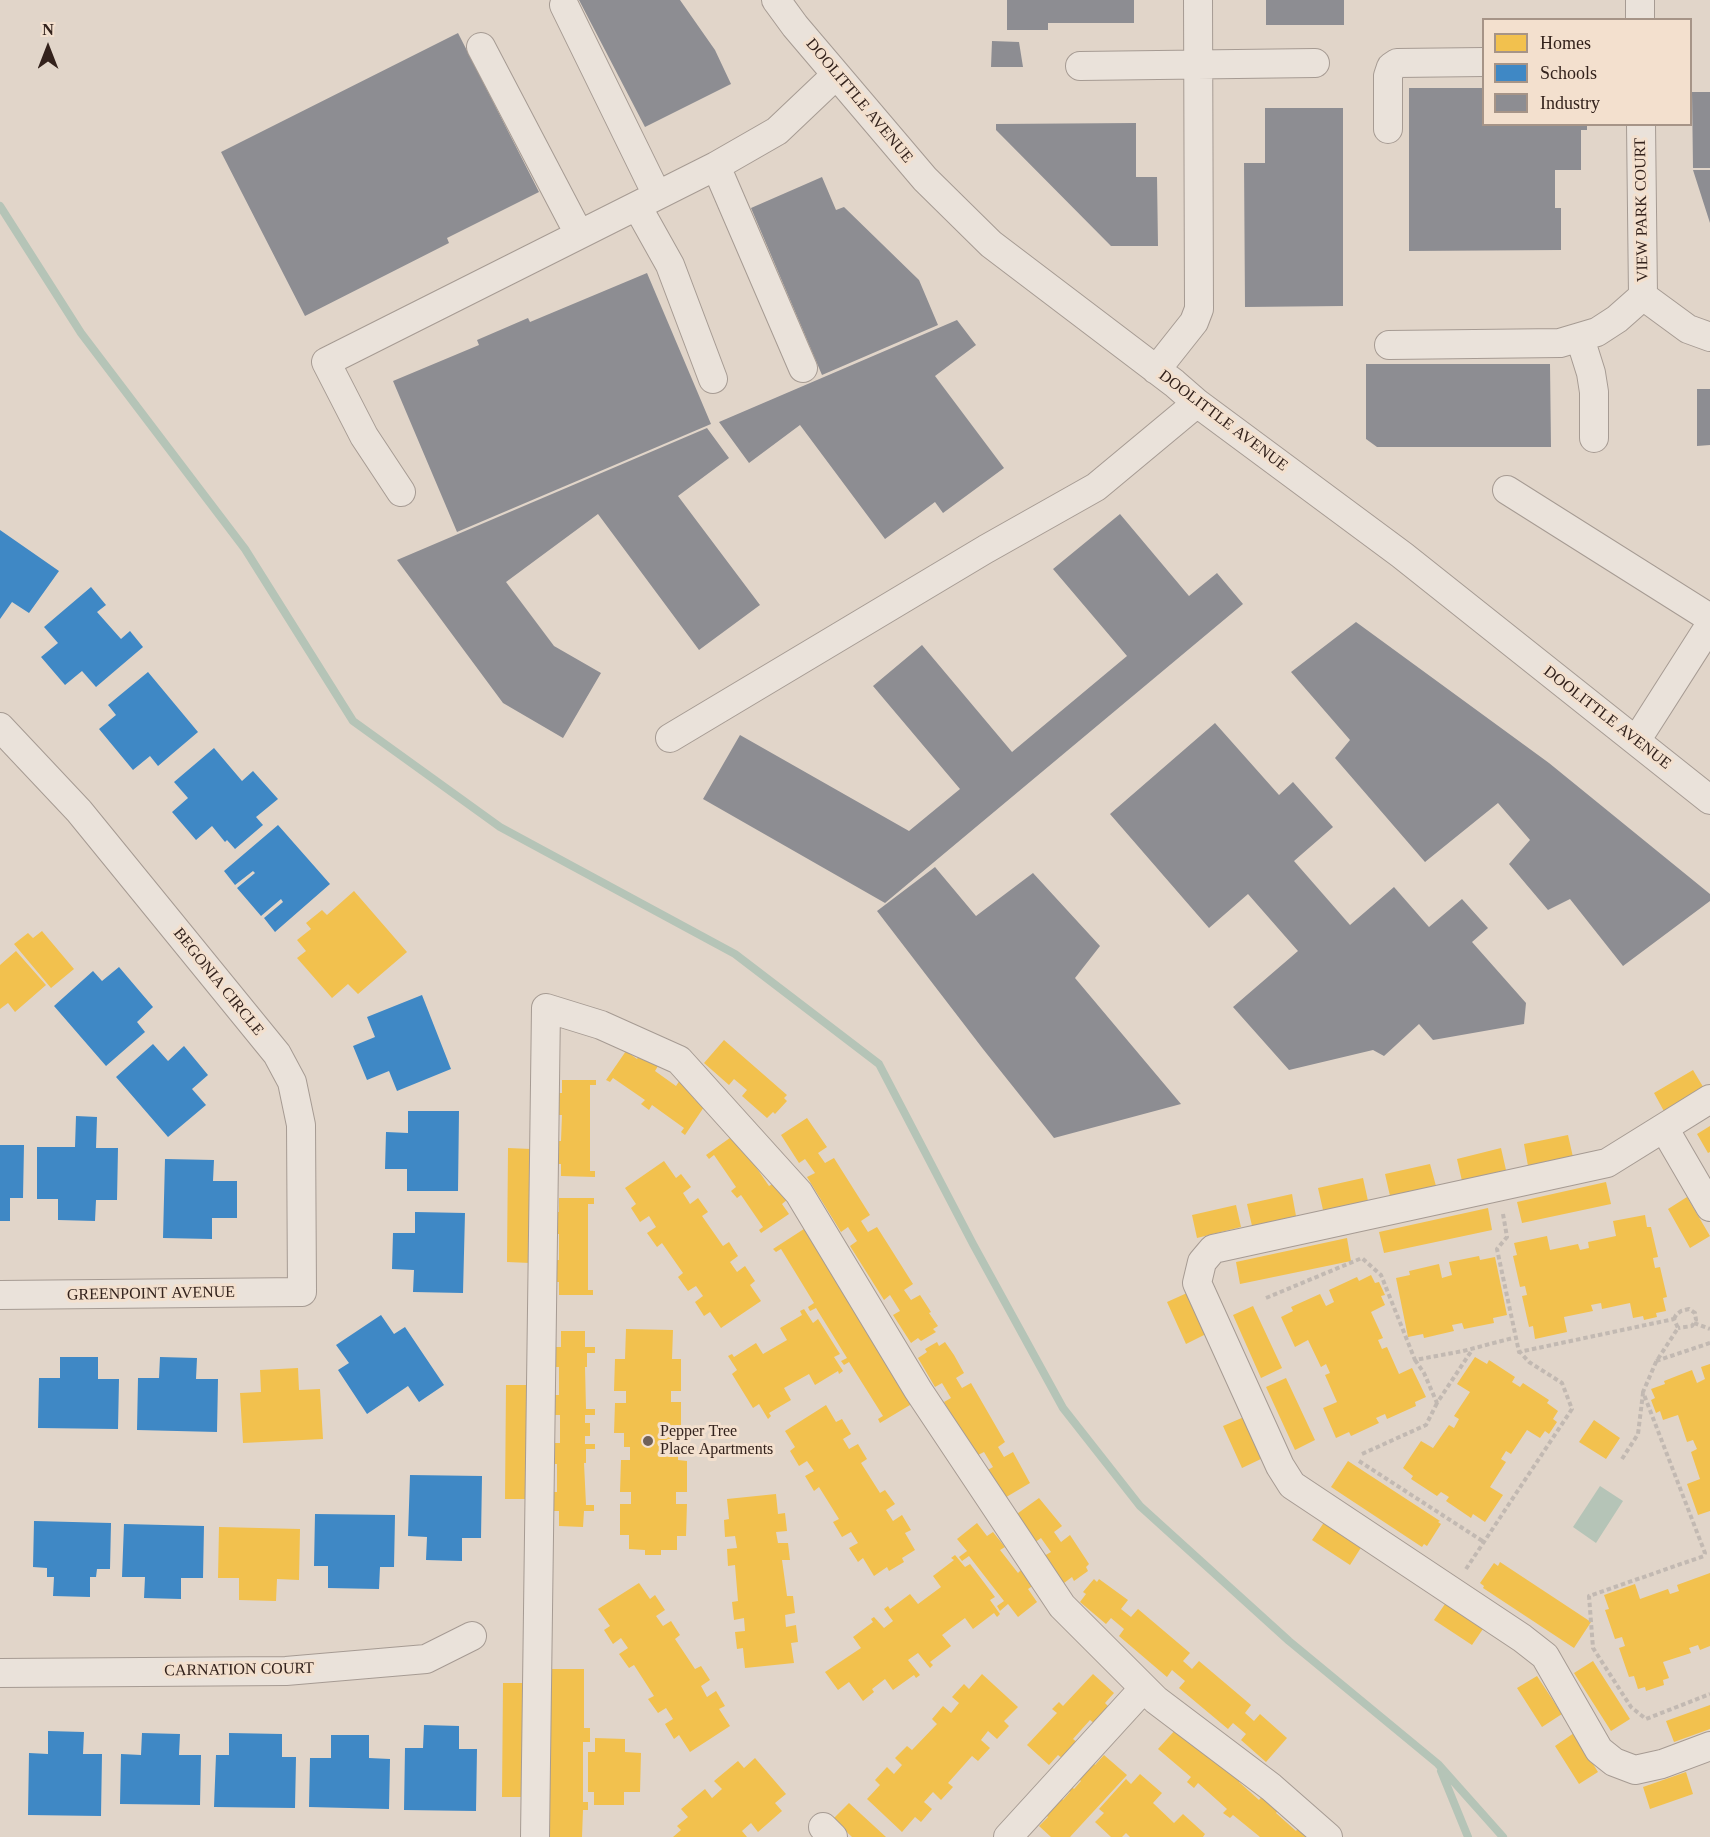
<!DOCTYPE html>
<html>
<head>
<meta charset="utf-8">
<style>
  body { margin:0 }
  #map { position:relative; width:1710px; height:1837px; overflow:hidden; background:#e1d5c9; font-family:"Times New Roman",serif }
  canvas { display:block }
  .legend { position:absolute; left:1482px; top:18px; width:210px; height:108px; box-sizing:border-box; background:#f3e0ce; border:2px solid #a69487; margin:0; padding:8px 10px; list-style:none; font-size:18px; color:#33221c }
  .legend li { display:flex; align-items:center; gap:12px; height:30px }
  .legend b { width:30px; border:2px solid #a69487 }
  .north { position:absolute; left:18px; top:18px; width:60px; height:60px; -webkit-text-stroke:4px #f3e0ce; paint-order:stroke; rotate:0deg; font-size:16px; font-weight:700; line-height:24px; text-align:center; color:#33221c }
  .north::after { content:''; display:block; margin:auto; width:21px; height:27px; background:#33221c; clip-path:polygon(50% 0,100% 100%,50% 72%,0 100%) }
</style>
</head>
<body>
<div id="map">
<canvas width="1710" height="1837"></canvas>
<ul class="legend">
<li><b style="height:16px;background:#f2c14e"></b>Homes</li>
<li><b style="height:16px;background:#3f88c5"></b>Schools</li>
<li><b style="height:16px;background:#8d8d92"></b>Industry</li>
</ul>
<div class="north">N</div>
</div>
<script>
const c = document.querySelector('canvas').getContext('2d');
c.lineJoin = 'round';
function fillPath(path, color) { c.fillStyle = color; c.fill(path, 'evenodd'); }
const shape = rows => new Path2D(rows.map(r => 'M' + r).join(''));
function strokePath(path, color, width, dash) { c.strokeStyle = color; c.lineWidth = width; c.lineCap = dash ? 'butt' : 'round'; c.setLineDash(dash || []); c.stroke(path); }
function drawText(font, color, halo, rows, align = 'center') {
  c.font = font + ' "Times New Roman",serif'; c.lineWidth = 6; c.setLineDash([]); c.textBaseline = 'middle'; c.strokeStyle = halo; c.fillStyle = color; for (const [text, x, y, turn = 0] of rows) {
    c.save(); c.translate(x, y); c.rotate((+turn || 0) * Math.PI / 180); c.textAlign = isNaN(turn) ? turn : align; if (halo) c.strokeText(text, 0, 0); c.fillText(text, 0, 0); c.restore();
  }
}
fillPath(shape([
  [1600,1486,1623,1501,1596,1543,1573,1527]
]), '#b5c4b7');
fillPath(shape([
  [354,891,407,952,358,994,348,984,332,998,297,958,306,951,297,940,311,929,306,923,322,910,327,915],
  [42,931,74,969,51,988,14,944,28,933,33,938],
  [16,951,46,985,15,1012,8,1003,0,1009,0,965],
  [724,1040,787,1095,784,1098,787,1101,775,1114,773,1112,767,1118,742,1096,747,1090,734,1079,729,1085,704,1063],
  [626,1051,637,1059,641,1053,658,1066,655,1071,676,1086,680,1080,698,1093,694,1099,704,1107,685,1135,681,1132,684,1128,652,1105,649,1110,641,1104,645,1100,613,1078,610,1082,606,1080],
  [1693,1070,1705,1090,1665,1113,1654,1093],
  [562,1080,596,1080,596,1085,590,1085,590,1171,595,1171,595,1177,561,1176,561,1164,554,1164,554,1141,561,1141,562,1115,555,1115,555,1093,562,1093],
  [807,1118,827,1147,818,1153,825,1163,834,1158,870,1215,861,1221,868,1232,877,1227,913,1284,904,1290,911,1300,920,1295,931,1312,929,1313,938,1326,933,1329,936,1332,921,1341,918,1338,911,1343,893,1315,900,1311,890,1295,884,1300,850,1246,857,1241,848,1227,841,1232,807,1177,815,1173,805,1159,799,1163,781,1135],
  [1710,1126,1710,1152,1708,1153,1697,1134],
  [734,1135,769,1186,776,1182,788,1199,782,1204,789,1214,761,1233,759,1230,763,1227,741,1195,737,1198,731,1191,736,1187,714,1155,709,1159,706,1155],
  [1568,1135,1573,1157,1528,1166,1524,1144],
  [508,1148,531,1149,530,1263,507,1262],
  [1501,1148,1506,1170,1462,1181,1457,1159],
  [664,1161,676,1178,681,1174,691,1187,683,1193,690,1204,698,1198,708,1212,702,1216,723,1246,729,1242,738,1256,730,1262,737,1272,745,1266,755,1281,750,1285,761,1301,721,1328,710,1312,704,1316,695,1302,703,1296,696,1286,688,1291,678,1277,683,1273,662,1243,657,1247,647,1233,656,1227,649,1216,640,1222,631,1208,636,1204,625,1188],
  [1430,1164,1436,1186,1390,1196,1385,1174],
  [1363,1178,1368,1201,1323,1210,1318,1188],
  [1606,1182,1611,1204,1522,1223,1517,1202],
  [1292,1194,1296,1216,1252,1226,1247,1204],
  [1687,1197,1710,1236,1690,1248,1668,1209],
  [559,1198,594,1198,594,1204,588,1204,588,1290,593,1290,593,1295,559,1295,559,1282,552,1282,552,1260,559,1260,559,1234,552,1234,552,1212,559,1212],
  [1236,1205,1241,1227,1197,1238,1192,1215],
  [1488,1208,1492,1230,1384,1253,1379,1232],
  [1645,1215,1647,1227,1651,1227,1658,1257,1653,1258,1655,1268,1660,1267,1667,1297,1663,1298,1666,1311,1656,1313,1657,1317,1644,1320,1643,1316,1633,1318,1630,1303,1602,1309,1601,1303,1591,1305,1593,1311,1564,1317,1567,1332,1535,1339,1533,1326,1529,1327,1522,1296,1527,1295,1525,1286,1520,1287,1513,1256,1517,1255,1514,1243,1547,1236,1550,1250,1578,1244,1580,1250,1589,1248,1588,1242,1616,1236,1613,1221],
  [807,1227,915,1402,880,1423,878,1419,883,1416,849,1362,844,1365,841,1361,847,1358,816,1308,810,1311,808,1307,814,1303,781,1249,776,1252,773,1249],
  [1347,1238,1351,1261,1240,1284,1236,1262],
  [1479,1256,1480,1260,1495,1257,1507,1315,1493,1318,1494,1323,1464,1329,1462,1323,1452,1325,1454,1331,1424,1338,1423,1334,1408,1337,1396,1278,1410,1275,1409,1271,1439,1264,1442,1278,1452,1275,1449,1262],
  [1371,1275,1375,1283,1379,1282,1385,1295,1381,1296,1385,1305,1371,1312,1383,1338,1378,1340,1382,1349,1387,1347,1399,1374,1412,1368,1426,1397,1415,1402,1416,1406,1387,1419,1385,1414,1376,1418,1379,1423,1351,1436,1349,1432,1336,1438,1323,1408,1337,1402,1325,1375,1330,1373,1326,1364,1321,1367,1308,1340,1295,1347,1281,1317,1293,1311,1291,1307,1320,1294,1326,1306,1334,1302,1329,1290,1357,1277,1359,1281],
  [1187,1293,1206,1334,1186,1344,1167,1302],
  [1253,1306,1282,1368,1261,1378,1233,1315],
  [804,1309,813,1323,818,1319,840,1354,834,1357,843,1371,839,1374,838,1371,815,1385,809,1374,784,1388,791,1400,769,1413,771,1416,768,1419,759,1404,753,1408,732,1374,737,1370,728,1356,732,1354,734,1357,756,1343,763,1354,787,1340,780,1328,802,1315,800,1311],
  [626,1329,673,1330,672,1359,681,1359,681,1391,671,1391,671,1402,681,1402,681,1435,672,1434,672,1447,678,1447,678,1460,687,1461,687,1492,676,1492,676,1504,687,1504,686,1536,677,1536,677,1550,661,1550,661,1555,645,1555,645,1550,629,1549,629,1535,620,1535,620,1504,631,1504,631,1492,620,1492,621,1460,630,1460,630,1447,624,1447,624,1433,614,1433,615,1403,626,1403,626,1391,614,1391,615,1359,625,1359],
  [561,1331,585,1331,585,1347,595,1347,595,1353,587,1353,587,1367,585,1367,586,1409,595,1409,595,1415,585,1415,585,1423,590,1423,590,1436,585,1436,585,1444,595,1444,595,1449,586,1449,586,1463,584,1463,586,1505,594,1505,594,1511,584,1511,583,1527,559,1526,559,1511,551,1511,551,1492,557,1492,557,1464,552,1464,552,1443,560,1443,560,1415,552,1415,552,1395,559,1395,559,1367,553,1367,553,1347,561,1347],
  [937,1342,939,1346,945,1342,954,1355,964,1373,956,1378,962,1388,971,1383,1005,1442,998,1447,1004,1457,1013,1452,1030,1483,1003,1499,986,1471,993,1467,984,1452,976,1456,944,1402,951,1398,942,1383,935,1387,918,1358,927,1352,925,1349],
  [1475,1357,1487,1364,1489,1360,1515,1377,1512,1382,1520,1387,1523,1383,1549,1400,1547,1403,1558,1411,1553,1419,1557,1422,1549,1434,1545,1431,1540,1438,1527,1430,1511,1454,1506,1451,1501,1459,1506,1462,1490,1487,1503,1495,1485,1522,1473,1514,1471,1518,1446,1501,1449,1497,1441,1492,1437,1496,1411,1479,1413,1476,1403,1468,1421,1441,1433,1448,1449,1425,1454,1428,1459,1419,1454,1416,1470,1392,1457,1384],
  [1710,1364,1710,1511,1698,1515,1687,1484,1700,1479,1691,1452,1697,1449,1693,1440,1687,1442,1678,1415,1663,1420,1660,1411,1656,1413,1651,1400,1655,1398,1651,1389,1665,1384,1664,1381,1692,1370,1697,1383,1705,1379,1701,1367],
  [298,1368,299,1390,320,1389,323,1439,243,1443,240,1393,261,1392,260,1370],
  [1286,1378,1315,1440,1295,1450,1266,1387],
  [506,1385,529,1385,528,1499,505,1499],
  [826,1405,836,1422,842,1419,851,1434,843,1439,849,1449,858,1444,867,1459,861,1463,880,1493,885,1490,895,1504,886,1510,893,1521,902,1515,911,1530,905,1533,915,1550,902,1558,904,1562,889,1571,887,1567,874,1576,863,1558,858,1562,849,1548,858,1543,851,1532,842,1537,833,1522,839,1519,819,1487,814,1491,805,1476,814,1471,807,1461,799,1466,790,1451,795,1447,785,1431],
  [1244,1417,1263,1458,1242,1468,1223,1426],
  [1594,1420,1620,1438,1606,1459,1579,1442],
  [1348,1461,1440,1521,1438,1522,1441,1524,1427,1546,1424,1544,1422,1547,1331,1487],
  [776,1494,778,1514,785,1513,787,1531,776,1532,778,1543,788,1543,790,1560,782,1560,787,1596,793,1596,795,1613,785,1615,786,1627,796,1625,798,1642,791,1643,794,1663,745,1668,743,1648,737,1649,735,1632,745,1631,744,1618,734,1620,732,1602,738,1601,735,1565,728,1566,727,1549,737,1548,735,1536,725,1537,724,1520,729,1519,727,1499],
  [1039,1498,1062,1526,1054,1532,1061,1542,1070,1535,1089,1564,1086,1567,1088,1571,1074,1581,1072,1577,1064,1583,1044,1556,1051,1552,1041,1538,1034,1543,1014,1516],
  [1325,1521,1362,1546,1350,1565,1312,1540],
  [977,1523,987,1536,993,1532,1005,1547,1000,1550,1018,1573,1022,1569,1034,1585,1028,1589,1037,1602,1018,1617,1008,1604,1000,1611,997,1606,1004,1601,969,1556,962,1561,959,1557,967,1551,957,1539],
  [219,1527,300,1529,299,1580,277,1579,276,1601,239,1600,239,1578,218,1578],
  [955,1555,965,1567,970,1564,995,1597,990,1600,1000,1614,997,1617,994,1613,973,1629,965,1618,942,1635,951,1646,930,1662,933,1665,930,1668,918,1653,908,1660,920,1675,916,1678,914,1675,893,1690,885,1679,872,1689,874,1692,863,1701,849,1682,838,1690,825,1672,861,1648,853,1637,873,1622,871,1619,874,1617,884,1628,893,1621,884,1609,888,1606,890,1609,910,1594,918,1604,941,1587,933,1576,954,1560,951,1558],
  [1500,1562,1591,1622,1574,1648,1483,1588,1484,1586,1480,1583,1494,1563,1498,1566],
  [1710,1573,1710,1646,1700,1650,1698,1645,1689,1648,1691,1653,1663,1662,1669,1678,1663,1680,1664,1685,1646,1691,1645,1687,1638,1689,1634,1676,1629,1677,1619,1648,1625,1646,1622,1637,1615,1639,1605,1610,1609,1609,1604,1595,1635,1584,1640,1599,1668,1589,1670,1594,1679,1591,1677,1585],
  [1094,1579,1097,1582,1099,1579,1128,1600,1121,1609,1131,1617,1138,1609,1190,1653,1183,1661,1192,1669,1199,1661,1251,1705,1245,1713,1254,1721,1260,1714,1287,1738,1266,1762,1241,1740,1246,1734,1233,1723,1228,1729,1179,1688,1185,1681,1172,1670,1167,1677,1119,1636,1124,1629,1111,1618,1106,1624,1080,1602,1086,1594,1083,1592],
  [639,1583,650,1599,655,1595,665,1610,656,1616,663,1626,671,1621,680,1635,675,1639,695,1669,701,1666,710,1680,701,1686,707,1697,716,1691,725,1706,719,1709,730,1726,690,1752,679,1735,674,1739,665,1724,673,1719,666,1708,658,1713,648,1699,654,1696,634,1665,629,1668,619,1654,628,1648,621,1638,613,1644,604,1630,610,1626,598,1609],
  [1447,1601,1485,1626,1472,1645,1434,1620],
  [1593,1661,1630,1719,1611,1731,1574,1673],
  [550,1669,584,1669,584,1728,590,1728,590,1742,583,1742,583,1802,588,1802,588,1810,583,1810,582,1837,549,1837],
  [982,1674,1018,1707,1004,1721,1009,1726,997,1739,988,1731,981,1740,990,1748,978,1761,972,1756,948,1783,953,1787,941,1800,933,1792,924,1802,932,1809,921,1822,915,1817,902,1832,867,1799,880,1785,875,1780,887,1767,894,1774,902,1765,895,1758,907,1746,912,1750,937,1724,932,1719,943,1706,951,1713,959,1703,952,1697,964,1684,969,1689],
  [1093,1674,1114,1693,1105,1703,1110,1708,1095,1724,1090,1720,1073,1739,1078,1743,1063,1759,1058,1755,1049,1765,1027,1745,1057,1713,1052,1709,1059,1702,1063,1706],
  [1537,1676,1562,1714,1542,1727,1517,1688],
  [503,1683,526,1683,525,1797,502,1797],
  [1710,1705,1710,1729,1674,1742,1666,1721],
  [1177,1728,1243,1776,1239,1782,1259,1800,1264,1794,1280,1808,1276,1813,1296,1831,1300,1826,1313,1837,1260,1837,1233,1815,1230,1818,1223,1813,1227,1809,1198,1783,1194,1788,1187,1782,1191,1777,1158,1749],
  [1574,1733,1598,1772,1579,1784,1555,1746],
  [595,1738,625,1739,625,1752,641,1753,640,1792,624,1792,624,1805,594,1805,594,1792,588,1792,588,1752,595,1752],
  [1104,1755,1127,1775,1070,1837,1051,1837,1039,1826,1048,1817,1043,1812,1058,1795,1063,1800,1070,1792,1065,1788,1069,1784,1074,1789,1081,1781,1076,1776,1091,1760,1095,1765],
  [755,1758,786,1794,775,1803,782,1811,758,1832,751,1823,742,1831,747,1837,673,1837,681,1830,677,1826,688,1817,681,1809,705,1789,712,1798,722,1789,714,1781,738,1761,744,1768],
  [1686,1772,1693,1794,1650,1809,1643,1787],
  [1140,1774,1162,1793,1153,1803,1174,1823,1183,1814,1205,1834,1203,1837,1130,1837,1126,1833,1122,1837,1111,1837,1095,1822,1104,1813,1099,1809,1126,1779,1131,1784],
  [849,1803,886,1837,852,1837,833,1819]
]), '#f2c14e');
fillPath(shape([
  [0,530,59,571,29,613,12,602,0,619],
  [91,587,106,605,97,612,121,639,130,631,143,647,96,687,82,671,65,685,41,657,58,643,44,627],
  [148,672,198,732,158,766,150,756,133,770,99,729,116,715,108,705],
  [214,748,242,781,253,771,278,799,256,817,263,825,235,849,227,840,225,842,212,826,196,840,172,812,188,798,174,782],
  [278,825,330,884,275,932,264,918,283,902,281,899,261,916,237,888,255,873,253,871,235,885,224,871],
  [119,967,153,1007,137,1022,145,1032,106,1066,54,1006,93,971,102,981],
  [422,995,451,1069,397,1091,389,1071,367,1080,353,1046,375,1037,367,1017],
  [153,1044,168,1061,184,1046,208,1075,192,1089,206,1105,168,1137,116,1077],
  [408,1111,459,1111,458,1191,407,1191,407,1169,385,1169,386,1132,408,1133],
  [76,1116,97,1117,96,1148,118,1148,117,1200,96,1200,95,1221,58,1220,58,1199,37,1199,37,1147,75,1147],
  [0,1145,24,1145,23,1198,10,1198,10,1221,0,1221],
  [165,1159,214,1160,213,1181,237,1181,237,1218,212,1218,212,1239,163,1238],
  [415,1212,465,1213,463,1293,413,1292,414,1270,392,1269,393,1233,415,1233],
  [381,1315,394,1334,405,1327,444,1385,419,1402,408,1386,367,1414,338,1370,349,1363,336,1345],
  [60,1357,98,1357,98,1379,119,1379,118,1429,38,1428,39,1378,60,1378],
  [160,1357,197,1358,196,1379,218,1379,217,1432,137,1430,138,1378,159,1378],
  [410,1475,482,1476,481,1538,462,1538,462,1561,426,1560,427,1537,408,1536],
  [315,1514,395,1515,394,1567,380,1567,379,1589,328,1588,328,1566,314,1566],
  [34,1521,111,1523,110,1569,97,1569,96,1577,90,1577,90,1597,53,1596,54,1577,47,1577,47,1568,33,1567],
  [124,1524,204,1526,203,1578,181,1578,181,1599,144,1598,145,1577,122,1577],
  [424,1725,459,1726,459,1749,477,1749,476,1811,404,1810,405,1748,423,1748],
  [48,1731,84,1732,83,1754,102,1754,101,1816,28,1815,29,1753,48,1754],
  [142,1733,180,1734,179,1755,201,1755,200,1805,120,1804,121,1754,141,1755],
  [229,1733,282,1734,282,1757,296,1757,295,1808,214,1807,216,1755,229,1755],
  [331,1735,369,1735,369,1758,390,1759,389,1809,309,1807,310,1758,331,1758]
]), '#3f88c5');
fillPath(shape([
  [579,0,680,0,715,50,731,84,645,127],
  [1007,0,1134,0,1134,23,1048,23,1048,30,1007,30],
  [1266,0,1344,0,1344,25,1266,25],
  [458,33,539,192,447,238,449,243,305,316,221,152],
  [992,41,1019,42,1023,67,991,67],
  [1409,88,1484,88,1484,124,1587,124,1587,130,1581,130,1581,170,1555,170,1555,208,1561,208,1561,250,1409,251],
  [1692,92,1710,92,1710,168,1693,168],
  [1265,108,1343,108,1343,306,1245,307,1244,163,1265,163],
  [1136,123,1136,177,1157,177,1158,246,1111,246,996,130,996,124],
  [1693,170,1710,170,1710,223],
  [822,177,836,210,844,207,919,280,938,325,822,375,751,208],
  [647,273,711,424,457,532,393,381,479,345,477,340,528,318,530,322],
  [957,320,976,345,935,376,1004,468,943,513,935,502,885,539,800,425,749,463,719,422],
  [1366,364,1550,364,1551,447,1377,447,1366,439],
  [1697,389,1710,389,1710,445,1697,446],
  [707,428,729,458,678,496,760,605,699,650,598,514,506,582,554,646,601,673,563,738,503,703,397,560],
  [1120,514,1189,596,1217,573,1243,604,885,903,703,799,740,735,909,831,960,789,873,686,922,645,1012,752,1127,656,1053,569],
  [1356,622,1549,763,1710,894,1710,901,1623,966,1570,899,1548,910,1509,864,1530,840,1498,803,1425,862,1335,758,1350,740,1291,672],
  [1215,723,1279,795,1293,782,1333,827,1294,861,1350,925,1394,887,1429,927,1462,899,1488,928,1472,942,1526,1003,1524,1024,1433,1040,1419,1024,1384,1056,1373,1050,1289,1070,1233,1007,1298,951,1248,894,1209,928,1110,814],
  [935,867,976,916,1033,873,1100,946,1075,978,1181,1104,1054,1138,983,1049,877,911]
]), '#8d8d92');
strokePath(shape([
  [0,206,81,333,245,549,353,721,500,827,735,954,879,1064,973,1244,1063,1408,1140,1506,1289,1641,1438,1764,1503,1837],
  [1441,1771,1468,1837]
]), '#b5c4b7', 8);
const minor = shape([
  [776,0,795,26,925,179,991,244,1174,383,1197,403,1402,555,1710,800],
  [1640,0,1640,20],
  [564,5,657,195],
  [481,47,579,234],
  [1080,66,1315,63],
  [1641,124,1643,296],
  [1388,129,1388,76,1391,67,1397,63,1484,62],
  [716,166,803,368],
  [637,206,670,265,713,379],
  [1643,296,1688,329,1710,337],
  [1580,338,1591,373,1594,392,1594,438],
  [1389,345,1560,343,1597,332,1617,319,1643,296],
  [1156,370,1194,322,1199,309,1198,0],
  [1507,490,1710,618],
  [401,492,364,436,326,362,716,166,777,131,836,75],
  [0,727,79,811,277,1054,292,1082,301,1125,302,1292,0,1295],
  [670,738,986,549,1096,487,1197,403],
  [1636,741,1710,625],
  [1710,1099,1607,1163,1213,1249,1202,1262,1197,1283,1280,1466,1292,1485,1522,1638,1545,1656,1599,1750,1614,1762,1635,1770,1662,1764,1710,1746],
  [1664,1128,1710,1207],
  [0,1673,286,1671,426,1659,472,1636],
  [823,1827,833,1837],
  [535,1837,546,1008,601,1025,679,1060,799,1193,918,1390,1062,1606,1156,1700,1271,1787,1328,1837],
  [1008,1837,1144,1688]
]);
strokePath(minor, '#a69b93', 30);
strokePath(shape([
  [1503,1214,1507,1237,1497,1249,1519,1352,1674,1319,1678,1328,1656,1362,1643,1392,1705,1553,1704,1556,1589,1596,1593,1648,1631,1707,1646,1719,1710,1694],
  [1266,1298,1362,1258,1381,1275,1415,1360,1463,1351,1513,1338],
  [1674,1319,1676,1315,1681,1311,1689,1309,1695,1313,1696,1320,1692,1326,1678,1328],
  [1694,1323,1710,1329],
  [1415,1360,1424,1373,1437,1403,1472,1350],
  [1656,1361,1710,1343],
  [1362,1454,1426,1425,1437,1403],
  [1622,1459,1638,1434,1643,1393],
  [1359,1461,1484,1542],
  [1466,1569,1572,1409,1562,1383,1529,1362,1520,1352]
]), '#c2b9b2', 4, [4.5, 3]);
strokePath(minor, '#eae2da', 28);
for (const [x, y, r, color] of [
  [648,1441,6,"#706159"]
]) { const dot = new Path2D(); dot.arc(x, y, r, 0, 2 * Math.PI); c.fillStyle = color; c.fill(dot); strokePath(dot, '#f3e0ce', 2); }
drawText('16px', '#33221c', '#f3e0ce', [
  ["DOOLITTLE AVENUE",859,101,50],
  ["VIEW PARK COURT",1642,210,-91],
  ["DOOLITTLE AVENUE",1223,421,37],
  ["DOOLITTLE AVENUE",1607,718,38],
  ["BEGONIA CIRCLE",218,982,51],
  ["GREENPOINT AVENUE",151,1294,-1],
  ["CARNATION COURT",239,1670,-1]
]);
drawText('16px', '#33221c', '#f3e0ce', [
  ["Pepper Tree",660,1432],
  ["Place Apartments",660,1450]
], 'left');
</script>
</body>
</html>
